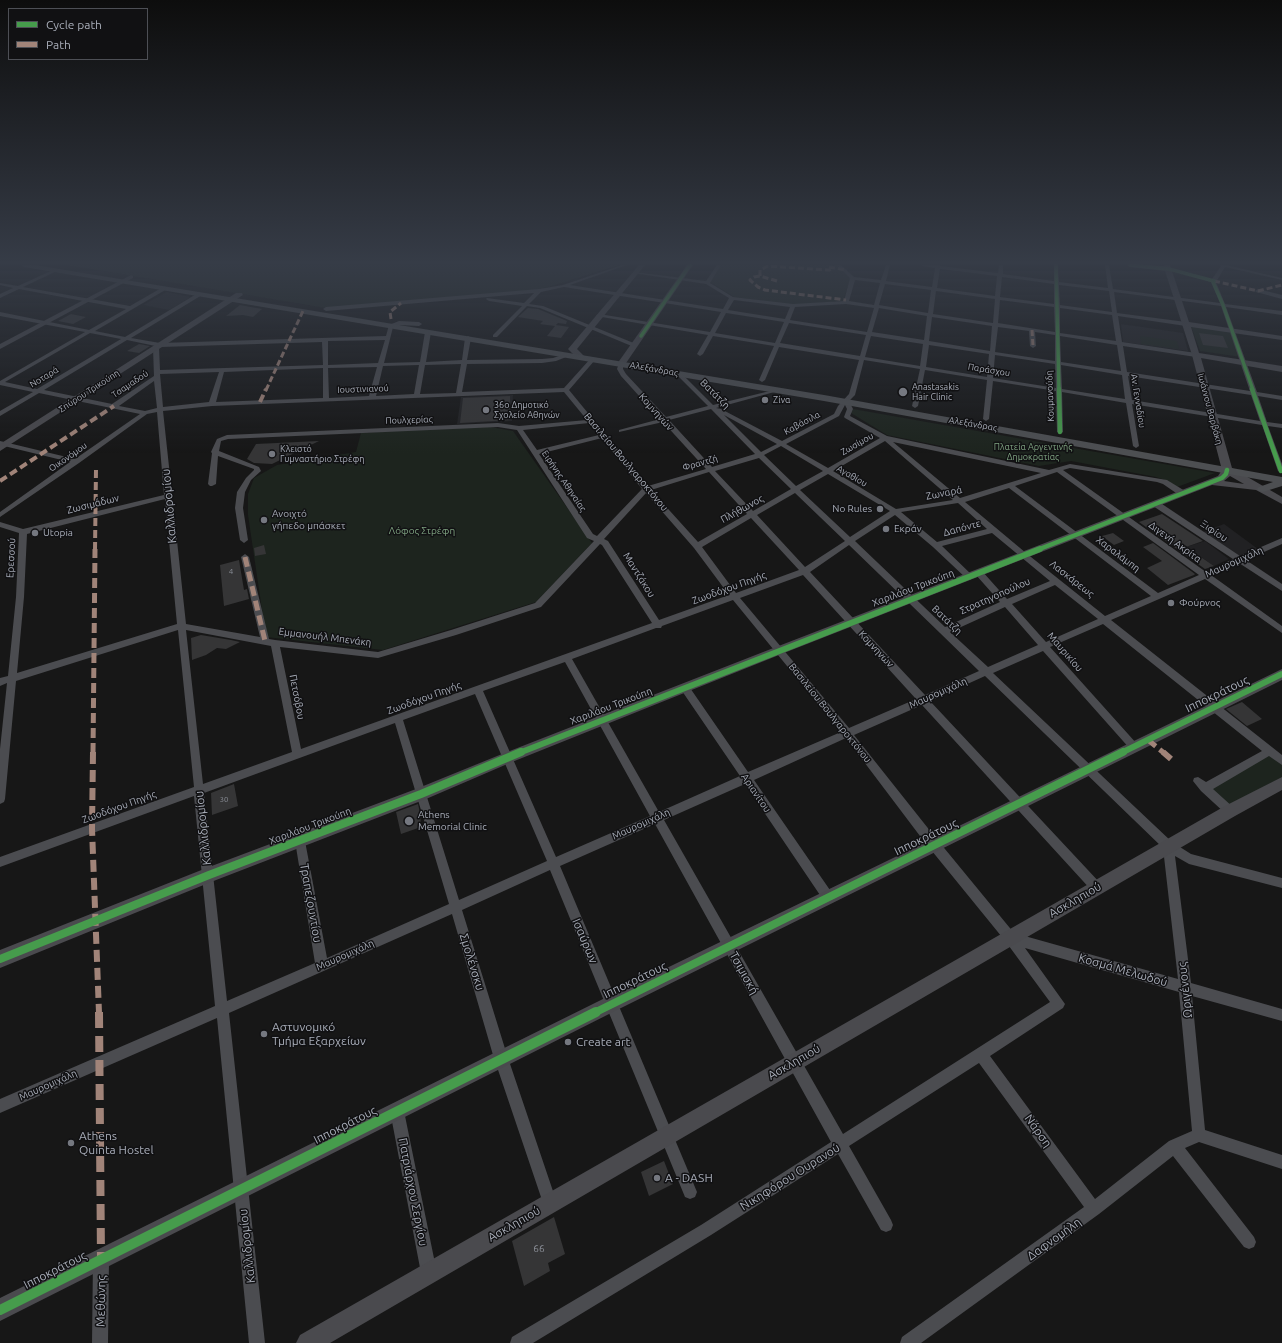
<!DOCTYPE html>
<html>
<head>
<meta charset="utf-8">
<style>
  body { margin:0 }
  #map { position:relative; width:1282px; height:1343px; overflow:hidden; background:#171717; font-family:Ubuntu,sans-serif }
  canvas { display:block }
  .legend { position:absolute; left:8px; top:8px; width:140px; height:52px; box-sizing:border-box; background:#111113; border:1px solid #4d4f55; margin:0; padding:5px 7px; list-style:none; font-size:12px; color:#a8adb8 }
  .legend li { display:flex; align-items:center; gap:8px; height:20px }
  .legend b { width:20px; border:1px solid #4d4f55 }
</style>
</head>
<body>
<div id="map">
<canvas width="1282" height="1343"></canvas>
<ul class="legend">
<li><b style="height:5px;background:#469c4c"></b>Cycle path</li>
<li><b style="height:5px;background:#a18479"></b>Path</li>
</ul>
</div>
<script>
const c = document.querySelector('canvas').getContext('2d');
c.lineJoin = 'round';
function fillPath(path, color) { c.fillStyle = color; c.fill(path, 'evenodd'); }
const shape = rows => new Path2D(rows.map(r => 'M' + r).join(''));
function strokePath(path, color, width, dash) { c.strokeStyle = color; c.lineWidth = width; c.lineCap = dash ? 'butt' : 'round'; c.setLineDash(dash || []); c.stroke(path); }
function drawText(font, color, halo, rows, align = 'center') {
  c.font = font + ' Ubuntu,sans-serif'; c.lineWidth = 3; c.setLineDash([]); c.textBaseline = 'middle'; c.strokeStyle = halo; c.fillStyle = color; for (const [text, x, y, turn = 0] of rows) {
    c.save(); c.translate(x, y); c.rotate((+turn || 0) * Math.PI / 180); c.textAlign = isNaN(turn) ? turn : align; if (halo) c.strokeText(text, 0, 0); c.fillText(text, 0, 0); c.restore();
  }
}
fillPath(shape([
  [167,292,191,297,169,310,143,305],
  [1121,324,1183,333,1188,351,1123,342],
  [513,395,512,421,457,424,461,397],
  [1224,524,1258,549,1238,556,1203,532],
  [1205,541,1229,559,1214,566,1186,547]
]), '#212123');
fillPath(shape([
  [67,265,619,265,552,286,535,290,326,308],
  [721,265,836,265,849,274,851,277,843,301,793,305,734,297,710,282],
  [1191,326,1230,331,1241,357,1200,351],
  [1140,336,1177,341,1179,349,1141,344],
  [853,409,1215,473,1177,487,1168,481,1156,477,1071,461,1039,466,887,435,851,413],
  [491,427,513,431,592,543,536,602,383,650,266,637,248,515,248,494,254,478,277,465,356,452,361,433,421,429],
  [1269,754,1282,765,1282,777,1228,806,1208,788]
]), '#1d241e');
fillPath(shape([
  [240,305,262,309,253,317,243,315,226,316],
  [528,308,538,309,567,321,566,324,558,323,556,325,569,327,561,338,547,336,555,326,540,324,543,321,518,317],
  [71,314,86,317,73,324,58,321],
  [1199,333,1223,336,1228,348,1203,345],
  [139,344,150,346,139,353,127,351],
  [510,396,510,420,460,423,463,398],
  [319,441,272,464,254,463,247,459,256,444],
  [1162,514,1203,541,1186,547,1214,566,1205,569,1139,522],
  [1113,533,1124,541,1114,545,1102,536],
  [1153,543,1195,574,1194,575,1168,585,1147,568,1162,561,1143,547],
  [264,545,266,554,255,556,254,548],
  [239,560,244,590,247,589,249,599,224,606,220,565],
  [201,635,231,640,240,642,226,649,217,648,206,655,192,660,191,638],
  [1242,702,1262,719,1247,726,1226,709],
  [234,784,238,806,212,815,211,793],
  [418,804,420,813,421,827,401,834,396,812],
  [664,1161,673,1184,649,1196,641,1172],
  [554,1217,565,1254,548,1263,550,1271,524,1286,512,1241]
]), '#353536');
fillPath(shape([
  [622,265,627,265,570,285,723,309,729,298,706,284,633,273,635,272,706,281,717,265,721,265,710,283,733,297,793,304,844,301,850,278,837,265,841,265,854,277,881,280,886,265,890,265,886,281,932,287,935,268,922,266,922,265,940,265,940,266,998,273,999,265,1003,265,1003,274,1054,281,1054,265,1058,265,1059,282,1108,288,1105,265,1109,265,1113,289,1220,303,1211,282,1167,269,1169,268,1212,279,1221,266,1220,265,1226,265,1282,278,1282,280,1225,267,1216,282,1225,304,1282,311,1282,315,1226,307,1257,392,1282,396,1282,400,1258,396,1267,422,1282,424,1282,428,1268,426,1282,464,1282,473,1278,471,1262,425,1132,404,1139,446,1136,448,1133,446,1126,403,1062,392,1063,432,1060,434,1057,432,1056,391,993,381,989,419,986,421,983,419,987,380,925,370,918,406,915,408,912,406,920,369,864,360,855,395,849,401,853,409,850,416,887,436,1049,470,1070,464,1167,480,1185,491,1185,495,1179,495,1163,484,1157,482,1070,468,1063,470,1206,572,1233,559,1153,506,1153,502,1159,502,1240,556,1282,538,1282,544,1246,560,1282,584,1282,591,1239,563,1211,575,1282,626,1282,633,1205,579,1111,620,1282,755,1282,765,1269,756,1213,789,1234,808,1235,811,1234,814,1230,816,1226,814,1201,791,1193,781,1194,778,1198,777,1206,782,1262,751,1103,624,1050,647,1137,744,1139,747,1137,750,1134,751,1131,750,1043,651,993,673,1172,842,1191,854,1282,878,1282,888,1189,864,1175,856,1191,983,1282,1009,1282,1021,1192,996,1205,1130,1282,1155,1282,1169,1199,1142,1185,1148,1254,1237,1256,1242,1254,1247,1249,1249,1244,1247,1173,1156,1099,1214,921,1343,900,1343,902,1337,1084,1207,979,1063,849,1146,891,1220,893,1225,891,1230,886,1232,881,1230,838,1154,711,1235,533,1343,510,1343,512,1337,701,1225,831,1142,655,824,560,866,697,1192,695,1197,690,1199,685,1197,550,870,462,910,507,1055,557,1203,555,1208,550,1210,545,1208,543,1203,493,1055,452,914,229,1013,265,1343,249,1343,217,1018,0,1113,0,1099,215,1006,194,796,0,867,0,857,194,787,178,630,16,681,5,799,4,802,0,804,0,749,7,683,0,686,0,678,8,676,16,597,19,533,0,527,0,522,23,529,164,495,157,412,147,414,79,463,0,517,0,512,70,462,0,445,0,441,75,459,140,414,39,393,0,416,0,411,33,392,0,385,0,381,85,332,0,316,0,312,89,330,126,309,19,289,0,298,0,294,13,288,0,285,0,283,18,286,55,269,57,269,57,271,23,287,130,306,163,287,167,287,167,289,95,331,125,337,198,293,202,293,202,295,131,338,160,343,386,336,389,325,399,321,419,322,422,324,419,326,400,325,393,327,384,363,420,362,425,332,428,330,431,332,426,362,462,360,465,338,468,336,471,338,467,360,542,359,553,358,568,353,571,355,556,361,542,363,467,364,462,392,564,388,591,358,595,358,595,360,569,390,648,486,706,469,663,422,619,432,619,430,660,419,621,376,617,369,619,363,623,363,623,369,626,374,666,417,708,406,676,374,676,372,680,372,713,405,778,389,778,391,716,408,721,409,782,441,834,414,838,406,849,394,859,360,779,347,765,380,762,382,759,380,774,346,713,336,703,354,700,356,697,354,708,335,596,316,599,314,710,332,721,312,564,287,541,292,529,304,543,306,636,344,637,345,634,347,540,308,527,306,497,337,493,337,493,335,522,306,489,301,486,299,487,298,524,303,534,293,326,311,323,309,326,307,539,289,563,285,622,265],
  [940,269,997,276,995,296,937,288,940,269],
  [1002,277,1054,284,1054,304,1000,297,1002,277],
  [855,280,880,283,874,305,849,301,855,280],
  [885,284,931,290,928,313,879,305,885,284],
  [1059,285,1109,291,1112,312,1060,305,1059,285],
  [936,291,995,299,993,323,933,314,936,291],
  [1114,292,1221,306,1250,391,1127,372,1123,346,1196,357,1199,355,1196,353,1122,342,1118,316,1186,326,1189,324,1186,322,1117,313,1114,292],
  [734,300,790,307,785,319,728,310,734,300],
  [1000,300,1054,307,1055,332,998,323,1000,300],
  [846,304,874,308,867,332,790,320,795,307,846,304],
  [879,308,927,316,924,340,872,332,879,308],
  [1060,308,1112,315,1116,341,1060,333,1060,308],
  [726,313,784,322,775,343,715,333,726,313],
  [932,317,992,326,990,351,929,341,932,317],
  [789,323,866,335,860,356,780,343,789,323],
  [998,327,1029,331,1030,346,1033,348,1036,346,1035,332,1055,335,1055,361,995,352,998,327],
  [90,333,121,339,37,389,5,382,90,333],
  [871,336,923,344,920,366,865,357,871,336],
  [1060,336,1117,345,1121,371,1061,362,1060,336],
  [127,340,160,347,322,342,323,365,160,370,159,348,156,346,153,348,154,376,112,404,44,390,127,340],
  [385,340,378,363,328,365,328,341,385,340],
  [929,345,989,354,987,377,926,367,929,345],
  [995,355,1055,364,1056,388,993,378,995,355],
  [461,364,456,393,420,394,425,365,461,364],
  [419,365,414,394,376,396,383,366,419,365],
  [1061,365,1122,375,1125,399,1062,389,1061,365],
  [377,367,369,396,329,398,328,368,377,367],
  [323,368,323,398,216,402,224,372,323,368],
  [219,372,209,402,163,407,160,374,219,372],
  [1128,376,1251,395,1260,421,1132,400,1128,376],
  [154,381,157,408,145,411,119,406,154,381],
  [564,392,587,420,519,426,498,423,227,435,217,439,211,452,212,453,208,484,210,486,212,486,216,484,218,456,254,469,254,470,246,478,237,492,235,508,240,540,244,543,248,540,243,508,245,492,251,480,261,471,259,467,219,451,221,441,228,439,498,427,517,430,587,538,594,541,535,603,451,630,378,652,275,640,269,639,249,557,245,554,241,557,260,637,186,624,163,411,212,406,564,392],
  [845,405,847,409,844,417,845,418,880,438,828,468,786,444,839,416,845,405],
  [711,409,755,454,712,467,669,420,711,409],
  [724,415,777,444,761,452,724,415],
  [589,423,599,435,537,450,523,430,589,423],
  [602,438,642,489,597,536,593,534,539,454,602,438],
  [885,441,953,500,896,509,833,471,885,441],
  [893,442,1041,473,960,498,893,442],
  [781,446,823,471,796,486,764,455,781,446],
  [759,458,791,489,753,511,715,471,759,458],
  [709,472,747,514,698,542,651,490,709,472],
  [1057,472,1199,575,1158,593,1015,486,1057,472],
  [828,474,890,511,850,537,800,490,828,474],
  [1009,488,1151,596,1105,616,1026,553,965,502,1009,488],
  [646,493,694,548,729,595,659,620,608,541,604,539,646,493],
  [795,493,845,541,805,567,757,515,795,493],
  [165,499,177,624,17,673,24,597,27,534,165,499],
  [958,503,987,529,937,542,901,512,958,503],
  [895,515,933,547,967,579,970,580,974,577,942,546,992,533,1050,581,1007,599,982,571,976,571,975,573,976,575,1000,602,945,627,855,541,895,515],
  [751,518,799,570,736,593,702,547,751,518],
  [600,544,602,545,652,623,301,749,280,647,378,658,456,635,541,607,600,544],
  [849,545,940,633,979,671,925,695,810,572,849,545],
  [803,575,916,699,849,728,740,598,803,575],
  [1055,585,1098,619,1046,642,1012,604,1055,585],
  [733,600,841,732,748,772,688,685,682,685,680,688,682,691,740,776,659,812,572,659,656,628,661,628,662,626,733,600],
  [1005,607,1038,645,988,667,950,632,1005,607],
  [186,630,271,646,292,752,203,784,186,630],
  [565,662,650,816,556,857,483,691,565,662],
  [985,676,1163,848,1178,979,1014,933,931,832,854,735,922,705,1093,892,1097,893,1101,892,1103,888,1101,884,930,701,985,676],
  [475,694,547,861,459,900,403,720,475,694],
  [395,723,449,904,327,958,305,841,304,837,300,836,296,837,295,841,315,963,227,1001,204,793,395,723],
  [846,738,923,840,1006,942,1050,1002,843,1134,664,820,745,784,824,901,828,903,832,901,834,897,832,893,754,780,846,738],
  [1025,948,1179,992,1192,1131,1169,1141,1095,1199,990,1056,1063,1008,1065,1004,1025,948],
  [1258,289,1282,295,1282,299,1256,292,1255,291,1258,289],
  [397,1104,402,1106,404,1111,437,1273,434,1278,429,1281,424,1278,421,1273,390,1111,392,1106,397,1104],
  [101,1251,106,1254,109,1259,108,1343,92,1343,93,1259,96,1254,101,1251]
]), '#4b4c50');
fillPath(shape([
  [639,265,645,265,577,349,585,357,581,359,578,359,568,349,639,265],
  [687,265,693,265,624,366,618,366,617,364,687,265],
  [1127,265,1164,266,1164,265,1170,265,1189,322,1282,336,1282,340,1191,327,1199,353,1282,366,1282,372,1201,358,1232,468,1282,497,1282,504,1256,490,1212,485,784,653,512,762,426,799,211,882,0,968,0,950,209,867,416,789,502,754,776,647,1218,476,1222,470,1192,355,1165,271,1130,267,1127,265],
  [1230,476,1244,484,1224,481,1230,476],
  [131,275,133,276,133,278,0,349,0,344,131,275],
  [236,293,242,293,243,295,0,451,0,444,236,293],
  [1282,669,1282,680,617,1010,0,1321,0,1298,605,998,1282,669],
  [1282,777,1282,790,1235,816,330,1343,296,1343,300,1335,1225,806,1282,777]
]), '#4a4a4e');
fillPath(shape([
  [21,265,35,265,824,395,1282,477,1282,486,1263,492,1259,491,1257,489,1259,487,1273,482,824,401,24,267,21,265]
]), '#4d4f52');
strokePath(shape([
  [829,267,847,270],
  [760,276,760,270,768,266,829,270,834,268],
  [777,281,760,276,754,277,750,280,758,287,765,290,846,300],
  [1214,281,1258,291,1282,285],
  [391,319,390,312,401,303],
  [1032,330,1033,346],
  [266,390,303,311]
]), '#a18479', 3, [6, 3]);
strokePath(shape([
  [260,402,266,389],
  [0,481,114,406],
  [95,550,96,469]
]), '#a18479', 4, [8, 4]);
strokePath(shape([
  [245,557,265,641],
  [1148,740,1164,753],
  [93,753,95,549]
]), '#a18479', 5, [10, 5]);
strokePath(shape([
  [93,752,92,829,99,1013],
  [1163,752,1171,759]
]), '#a18479', 6, [12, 6]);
strokePath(shape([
  [99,1012,101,1259]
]), '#a18479', 8, [16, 8]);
strokePath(shape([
  [1056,265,1059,390],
  [1130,265,1169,269,1214,281,1213,282,1223,305,1253,390],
  [641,336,690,265]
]), '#469c4c', 3.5);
strokePath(shape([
  [1059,389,1060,432],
  [1252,389,1281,471],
  [1037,550,1222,478,1226,474,1227,470]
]), '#469c4c', 4.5);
strokePath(shape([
  [519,753,1040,549],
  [1121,753,1282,674]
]), '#469c4c', 6);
strokePath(shape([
  [0,959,209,875,421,794,521,752],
  [594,1013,1123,752]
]), '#469c4c', 8);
strokePath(shape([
  [0,1310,596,1012]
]), '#469c4c', 10);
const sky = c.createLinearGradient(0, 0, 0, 453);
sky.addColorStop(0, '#0d0d0d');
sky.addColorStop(0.58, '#363c47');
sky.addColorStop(1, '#363c4700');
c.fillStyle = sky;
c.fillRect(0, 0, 1282, 453);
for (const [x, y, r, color] of [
  [903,392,5,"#757880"],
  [765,400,4,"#757880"],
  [486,410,4,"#757880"],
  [272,454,4,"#757880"],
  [880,509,4,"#757880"],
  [264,520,4,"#757880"],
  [886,529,4,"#757880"],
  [35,533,4,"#757880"],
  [1171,603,4,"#757880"],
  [409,821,5,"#757880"],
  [264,1034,4,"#757880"],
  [568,1042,4,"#757880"],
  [71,1143,4,"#757880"],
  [657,1178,4,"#757880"]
]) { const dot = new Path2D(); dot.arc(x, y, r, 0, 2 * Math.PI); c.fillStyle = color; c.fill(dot); strokePath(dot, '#111113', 1.5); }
drawText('8px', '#8b8f98', null, [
  ["4",231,571],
  ["30",224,799]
]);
drawText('9px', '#a8adb8', '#111113', [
  ["Αλεξάνδρας",654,369,10],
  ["Παράσχου",989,370,9],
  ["Νοταρά",44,377,-31],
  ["Τσαμαδού",130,384,-34],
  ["Ιουστινιανού",363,389,-2],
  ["Σπύρου Τρικούπη",89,391,-33],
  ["Κουμανούδη",1050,396,-92],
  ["Αν. Γενναδίου",1138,401,81],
  ["Ιωάννου Βαρβάκη",1210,409,75],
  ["Πουλχερίας",409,420,-2],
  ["Καβάσιλα",802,423,-28],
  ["Αλεξάνδρας",973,424,10],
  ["Ζωσίμου",857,444,-30],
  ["Οικονόμου",68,457,-35],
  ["Φραντζή",700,463,-16],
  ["Αγαθίου",852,476,30],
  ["Ειρήνης Αθηναίας",564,481,56]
]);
drawText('9px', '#a8adb8', '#111113', [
  ["Anastasakis",912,387],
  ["Hair Clinic",912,397],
  ["Ζίνα",773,400],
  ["36ο Δημοτικό",494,405],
  ["Σχολείο Αθηνών",494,415],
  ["Κλειστό",280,449],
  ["Γυμναστήριο Στρέφη",280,459]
], 'left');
drawText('9px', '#7fa381', '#111113', [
  ["Πλατεία Αργεντινής",1033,447],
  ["Δημοκρατίας",1033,457]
]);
drawText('10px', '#a8adb8', '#111113', [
  ["Βατάτζη",715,394,45],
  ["Κομνηνών",656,412,48],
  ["Βασιλείου Βουλγαροκτόνου",626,462,50],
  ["Ζωναρά",944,493,-11],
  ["Ζωσιμάδων",93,504,-14],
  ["Πλήθωνος",742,509,-29],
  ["Δαπόντε",962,528,-15],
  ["Ξιφίου",1214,531,34],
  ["Διγενή Ακρίτα",1175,542,36],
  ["Χαραλάμπη",1118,554,37],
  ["Ερεσσού",11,558,-87],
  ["Μαυρομιχάλη",1234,562,-24],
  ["Μαντζάκου",639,575,58],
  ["Λασκάρεως",1072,579,38],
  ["Ζωοδόχου Πηγής",729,588,-20],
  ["Χαριλάου Τρικούπη",913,588,-21],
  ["Στρατηγοπούλου",995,596,-24],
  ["Βατάτζη",947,620,44],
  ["Εμμανουήλ Μπενάκη",325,637,7],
  ["Κομνηνών",876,649,47],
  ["Μαυρικίου",1065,652,49],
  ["Μαυρομιχάλη",938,693,-24],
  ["Πετσόβου",297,697,79],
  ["Ζωοδόχου Πηγής",424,698,-20],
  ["Χαριλάου Τρικούπη",611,706,-21],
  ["Βασιλείου Βουλγαροκτόνου",830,713,51],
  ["Αριανίτου",756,793,56],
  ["Ζωοδόχου Πηγής",119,807,-20],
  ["Μαυρομιχάλη",641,824,-24],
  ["Χαριλάου Τρικούπη",310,826,-21],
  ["Μαυρομιχάλη",345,955,-24],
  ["Μαυρομιχάλη",48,1085,-24]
]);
drawText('10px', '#a8adb8', '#111113', [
  ["No Rules",872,509,"right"],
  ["Ανοιχτό",272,514],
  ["γήπεδο μπάσκετ",272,526],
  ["Εκράν",894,529],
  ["Utopia",43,533],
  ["Φούρνος",1179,603],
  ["Athens",418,815],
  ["Memorial Clinic",418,827]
], 'left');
drawText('10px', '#7fa381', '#111113', [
  ["Λόφος Στρέφη",422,531]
]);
drawText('10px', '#8b8f98', null, [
  ["66",539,1249]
]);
drawText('12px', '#a8adb8', '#111113', [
  ["Καλλιδρομίου",169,506,-95],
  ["Ιπποκράτους",1217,694,-26],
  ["Καλλιδρομίου",203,828,-96],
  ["Ιπποκράτους",926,837,-26],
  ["Ασκληπιού",1075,900,-30],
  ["Τραπεζουντίου",311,903,80],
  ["Ισαύρων",585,941,67],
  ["Σμολένσκυ",472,962,73],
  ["Κοσμά Μελωδού",1123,970,16],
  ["Τσιμισκή",744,973,61],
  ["Ιπποκράτους",635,980,-26],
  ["Ωριγένους",1185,990,-96],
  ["Ασκληπιού",794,1062,-30],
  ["Ιπποκράτους",345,1125,-27],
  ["Νάρση",1038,1131,54],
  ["Νικηφόρου Ουρανού",790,1177,-32],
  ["Πατριάρχου Σεργίου",413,1192,79],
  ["Ασκληπιού",514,1224,-30],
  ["Δαφνομήλη",1054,1239,-36],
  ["Καλλιδρομίου",247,1246,-96],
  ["Ιπποκράτους",55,1270,-27],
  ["Μεθώνης",101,1301,-89]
]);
drawText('12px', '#a8adb8', '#111113', [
  ["Αστυνομικό",272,1027],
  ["Τμήμα Εξαρχείων",272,1041],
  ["Create art",576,1042],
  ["Athens",79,1136],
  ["Quinta Hostel",79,1150],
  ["A - DASH",665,1178]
], 'left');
</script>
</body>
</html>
